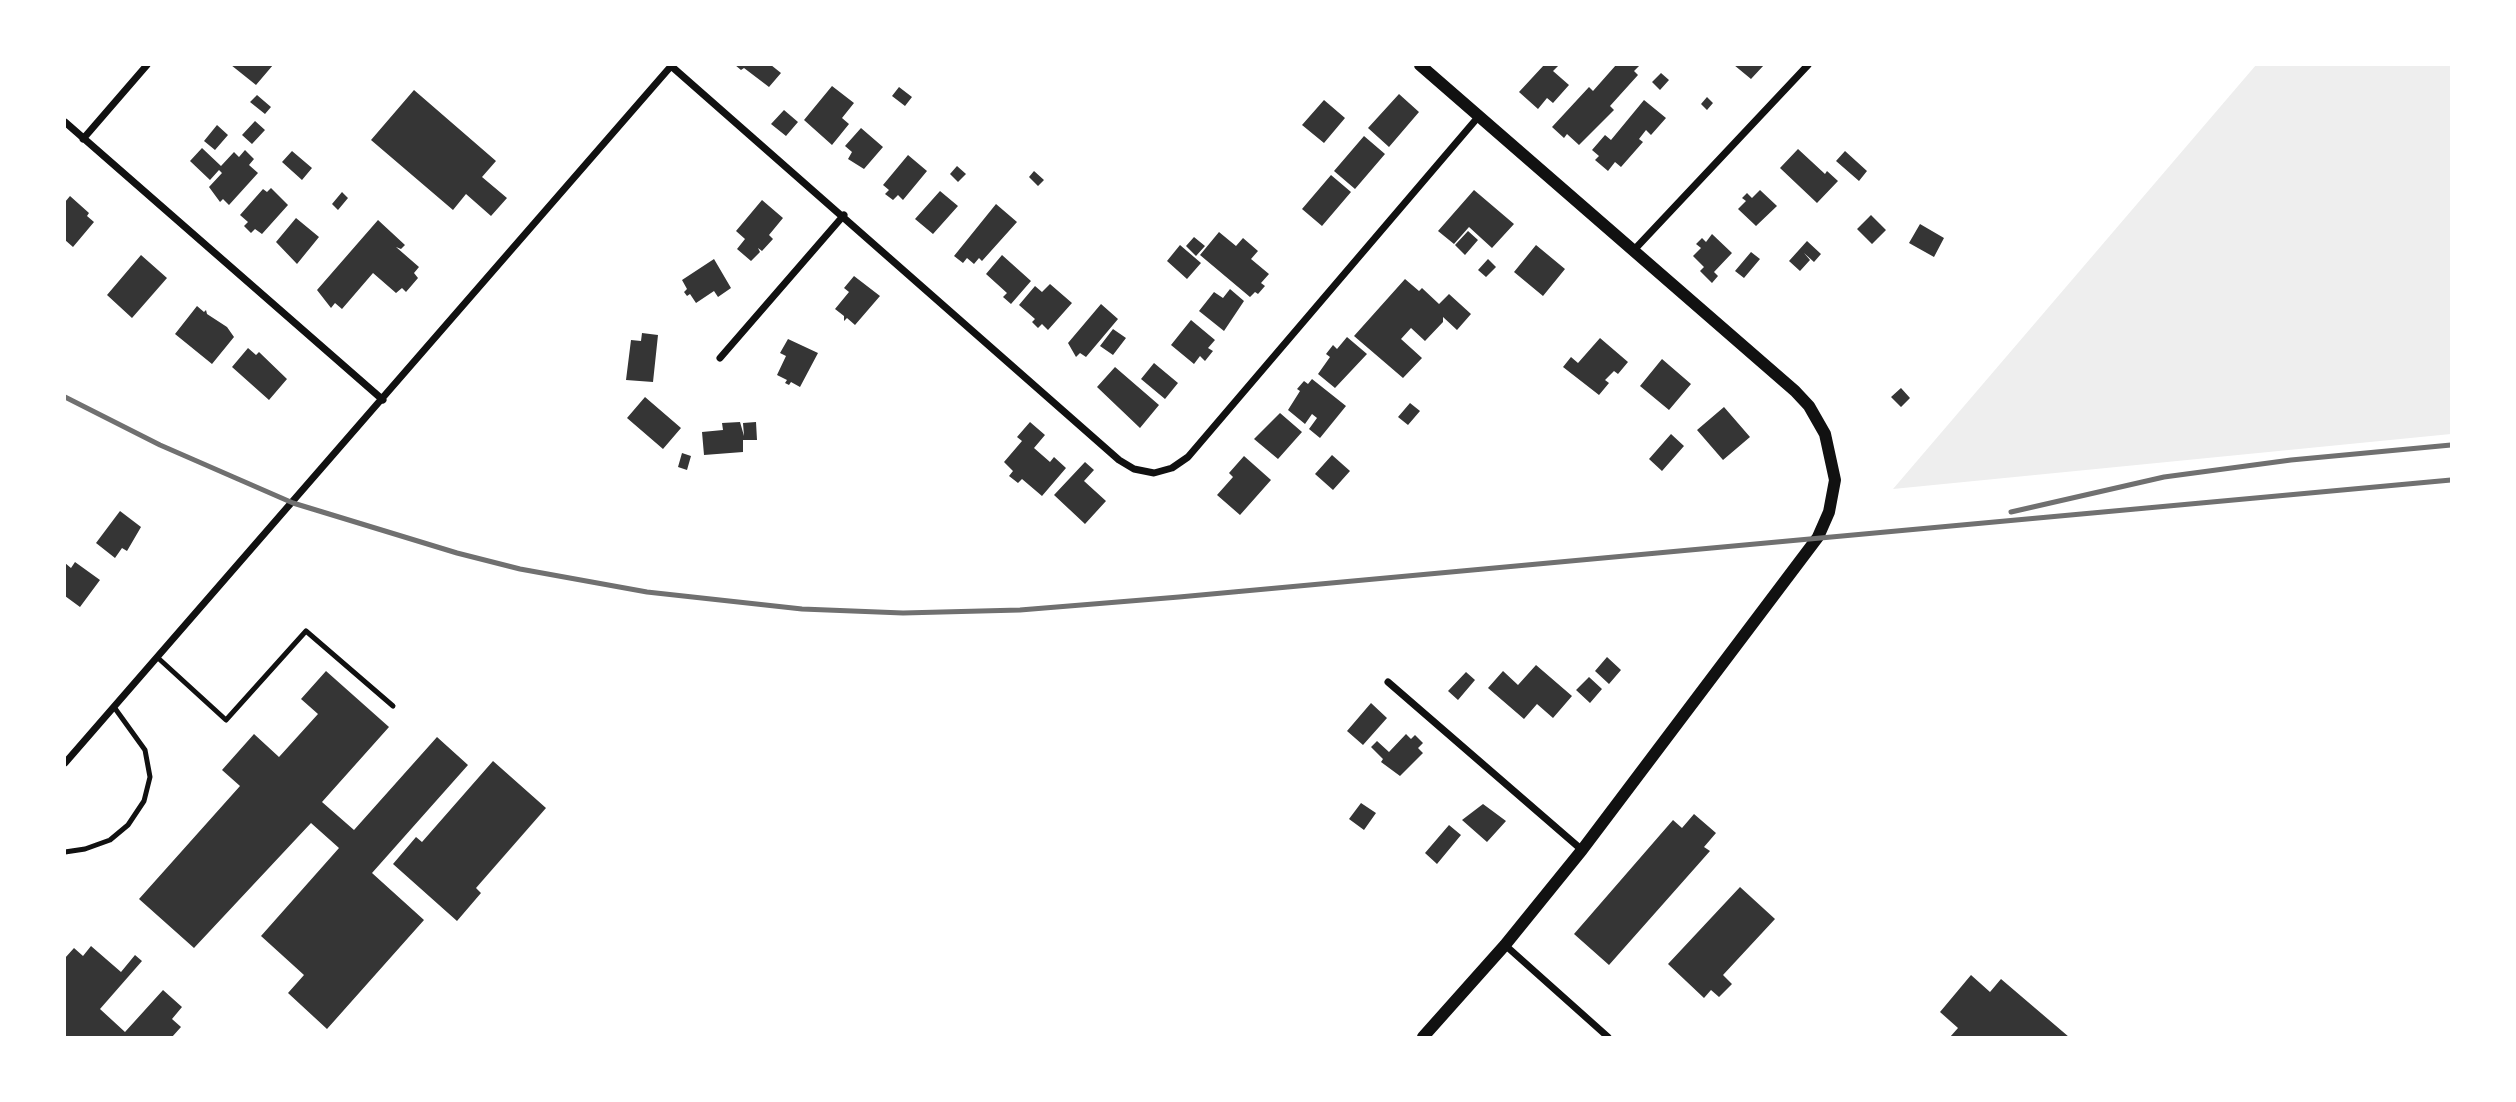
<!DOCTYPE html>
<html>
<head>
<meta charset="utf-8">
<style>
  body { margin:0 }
  #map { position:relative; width:2516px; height:1102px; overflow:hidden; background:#fff; font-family:Ubuntu,sans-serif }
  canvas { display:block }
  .frame { position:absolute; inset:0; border:66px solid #fff; pointer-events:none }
</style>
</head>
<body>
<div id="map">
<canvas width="2516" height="1102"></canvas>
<div class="frame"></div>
</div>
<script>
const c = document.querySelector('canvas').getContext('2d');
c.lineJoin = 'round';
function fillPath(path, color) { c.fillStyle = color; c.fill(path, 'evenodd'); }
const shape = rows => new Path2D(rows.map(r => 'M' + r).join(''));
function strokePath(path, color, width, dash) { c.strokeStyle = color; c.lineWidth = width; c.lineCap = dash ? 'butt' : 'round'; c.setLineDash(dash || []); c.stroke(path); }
fillPath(shape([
  [2256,65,2451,65,2451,434,1893,489]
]), '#eee');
fillPath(shape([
  [231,65,273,65,256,85],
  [735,65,771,65,781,73,769,87,744,68,741,70],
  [1544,65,1559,65,1553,71,1569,85,1553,103,1547,98,1538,109,1519,92],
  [1616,65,1640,65,1634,71,1638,75,1610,106,1614,110,1579,145,1567,134,1564,138,1552,127,1589,87,1593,91],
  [1734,65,1764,65,1751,79],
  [1661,73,1669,80,1660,90,1652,82],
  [832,86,854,103,842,118,849,124,832,145,804,120],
  [899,87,912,97,905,106,892,96],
  [414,90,496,161,482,177,507,198,491,216,466,194,453,210,371,140],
  [1399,94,1419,112,1389,147,1368,128],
  [257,95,271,107,265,114,250,102],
  [1707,97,1713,103,1707,110,1701,104],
  [1324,100,1345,118,1324,143,1302,125],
  [1644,100,1666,118,1651,135,1646,130,1639,139,1643,142,1621,167,1615,162,1608,171,1595,160,1599,156,1592,150,1605,135,1611,140],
  [784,110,798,122,786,136,771,124],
  [255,121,265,130,252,144,242,135],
  [217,125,228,135,215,150,204,141],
  [861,128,883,147,864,169,848,159,852,152,845,146],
  [1364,136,1385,154,1355,189,1334,171],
  [202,148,221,166,234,152,239,157,245,150,254,159,249,165,258,173,229,205,223,199,220,202,209,187,222,173,219,170,210,180,190,161],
  [1798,149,1825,174,1827,171,1838,181,1817,203,1780,168],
  [292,151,312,168,302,180,282,162],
  [1845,151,1867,171,1859,181,1836,161],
  [908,155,927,171,903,200,898,195,893,200,885,194,889,190,883,185],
  [957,166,966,174,958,182,950,174],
  [1034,171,1044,180,1038,186,1029,177],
  [1331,175,1351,192,1322,226,1302,209],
  [271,188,288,205,262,234,255,229,251,233,244,226,248,222,240,215,263,189,267,192],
  [1474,190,1514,224,1492,248,1469,227,1454,244,1438,231],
  [1760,190,1777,206,1756,226,1738,209,1746,201,1742,198,1747,193,1752,198],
  [940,191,958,206,933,234,915,219],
  [342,192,348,198,338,210,332,204],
  [70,196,89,213,87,216,94,222,73,247,65,240,65,202],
  [762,200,783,218,769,235,773,239,762,251,758,248,760,252,751,261,737,249,745,239,736,231],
  [996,204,1017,222,982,261,979,258,974,264,967,258,963,263,954,256],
  [1871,215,1886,230,1872,244,1857,229],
  [296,218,319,237,297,264,276,242],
  [378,220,405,245,401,249,396,247,419,267,414,273,418,278,406,292,402,288,396,293,373,273,342,309,335,303,331,308,317,290],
  [1920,224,1944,238,1934,257,1909,243],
  [1468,231,1478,240,1465,255,1455,245],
  [1219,232,1236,246,1243,238,1258,251,1251,259,1269,274,1261,283,1265,286,1258,294,1255,292,1250,297,1200,255],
  [1712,234,1732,253,1714,272,1718,276,1712,283,1700,271,1704,267,1693,256,1701,248,1696,244,1702,238,1706,242],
  [1194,237,1205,246,1196,256,1186,246],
  [1807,241,1821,254,1814,262,1804,253,1810,260,1800,271,1789,261],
  [1180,245,1201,263,1187,279,1167,261],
  [1536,245,1565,269,1543,296,1514,272],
  [1751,252,1760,259,1744,278,1735,271],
  [141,255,167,278,132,318,107,295],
  [1002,255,1031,281,1011,304,1003,297,1007,293,986,274],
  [714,259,731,288,718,297,714,291,696,303,690,294,687,296,684,292,687,289,682,280],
  [1488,259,1496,267,1486,277,1478,270],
  [854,276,880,296,855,325,847,318,844,321,844,316,835,309,849,292,844,288],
  [1405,279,1419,291,1422,288,1439,304,1449,294,1471,314,1457,330,1443,317,1443,322,1425,341,1411,328,1401,339,1422,358,1403,378,1354,336],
  [1050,284,1072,303,1048,330,1042,324,1038,328,1032,322,1035,319,1019,305,1035,286,1042,292],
  [1230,289,1244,301,1224,331,1199,311,1214,292,1223,298],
  [1101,304,1118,319,1086,357,1080,353,1076,357,1068,343],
  [197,306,204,312,206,310,207,314,227,327,234,337,212,364,175,334],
  [1191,320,1215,340,1208,348,1213,351,1205,361,1200,356,1194,364,1171,345],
  [1113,329,1126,338,1113,355,1100,346],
  [642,333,658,335,653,382,626,380,631,340,641,341],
  [1347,337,1367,354,1335,388,1318,374,1330,357,1326,354,1333,345,1337,349],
  [1600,338,1628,362,1618,374,1614,371,1605,380,1609,383,1599,395,1563,367,1571,357,1578,363],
  [788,339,818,353,800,387,791,382,789,385,785,383,787,380,777,375,786,356,780,353],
  [248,348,256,355,259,352,287,379,269,400,232,367],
  [1662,359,1691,384,1669,410,1640,386],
  [1154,363,1178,383,1165,399,1141,379],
  [1115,367,1159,405,1140,428,1097,387],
  [1312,379,1346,406,1320,438,1309,429,1317,418,1312,414,1305,424,1288,410,1300,391,1297,389,1304,381,1308,384],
  [1901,388,1910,398,1901,407,1891,397],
  [645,397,681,428,663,449,627,418],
  [1410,403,1420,411,1408,425,1398,417],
  [1724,407,1750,437,1723,460,1697,430],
  [1280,413,1302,432,1278,459,1254,439],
  [740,422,744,436,743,423,756,422,757,440,743,440,743,452,704,455,702,432,723,430,722,423],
  [1030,422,1045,435,1034,448,1050,462,1054,457,1066,468,1042,496,1022,479,1018,483,1009,476,1013,471,1004,462,1022,441,1017,437],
  [1671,434,1684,446,1662,471,1649,459],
  [682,453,691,456,687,470,678,467],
  [1332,455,1350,471,1333,490,1315,474],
  [1244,456,1271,480,1240,515,1217,495,1233,477,1229,473],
  [1085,462,1094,470,1084,481,1106,501,1085,524,1054,495],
  [120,511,141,527,127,551,122,548,115,558,96,543],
  [75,562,100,580,80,607,65,596,65,563,71,568],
  [1607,657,1621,670,1609,684,1595,671],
  [1536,665,1572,696,1553,718,1537,704,1524,719,1488,688,1503,671,1518,685],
  [326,671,389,727,322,802,354,830,437,737,468,765,372,873,424,920,327,1029,288,993,304,975,261,936,339,848,311,823,194,948,139,899,240,786,222,770,254,734,279,757,318,714,301,699],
  [1466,672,1475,680,1458,700,1448,691],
  [1589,677,1602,689,1590,703,1576,690],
  [1371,703,1387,718,1363,745,1347,731],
  [1406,734,1411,739,1415,735,1423,743,1418,748,1423,753,1400,776,1381,762,1383,759,1371,747,1377,741,1389,752],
  [493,761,546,808,476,888,481,893,457,921,393,864,416,837,422,842],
  [1361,803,1376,813,1364,830,1349,819],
  [1483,804,1506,821,1487,842,1462,820],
  [1694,814,1716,833,1704,847,1710,851,1609,965,1574,934,1673,820,1682,828],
  [1449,825,1461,835,1437,864,1425,853],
  [1740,887,1775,919,1723,975,1732,984,1719,997,1711,990,1704,998,1668,964],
  [91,946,121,972,135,955,142,961,100,1009,125,1032,163,990,182,1007,172,1019,181,1027,172,1037,65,1037,65,958,74,948,83,956],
  [1971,975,1990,992,2001,979,2069,1037,1950,1037,1958,1028,1940,1012]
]), '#353535');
strokePath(shape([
  [157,657,226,720,306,631,393,706],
  [65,852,85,849,110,840,128,825,144,801,150,777,145,750,114,707]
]), '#111', 5);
strokePath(shape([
  [670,65,1119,460,1134,469,1154,473,1172,468,1188,457,1479,116],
  [65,122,383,400],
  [83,139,147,65],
  [1634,250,1808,65],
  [720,358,844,215],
  [1388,682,1582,850],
  [65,763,672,65],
  [1505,945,1608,1037]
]), '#111', 7);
strokePath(shape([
  [1420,65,1795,391,1809,406,1825,434,1835,480,1829,512,1818,537,1582,850,1505,945,1423,1037]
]), '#111', 12);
strokePath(shape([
  [65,397,160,445,293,503,457,553,520,569,647,592,802,609,903,613,1020,610,1179,597,2451,480],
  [2011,512,2164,477,2291,460,2451,445]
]), '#707070', 5);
</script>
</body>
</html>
